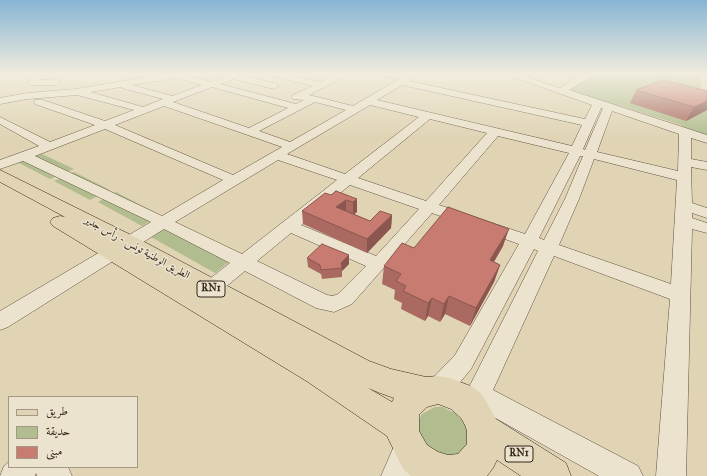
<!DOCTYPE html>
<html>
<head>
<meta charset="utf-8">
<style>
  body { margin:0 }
  #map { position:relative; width:707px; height:476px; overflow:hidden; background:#e0d4b4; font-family:"IM FELL Great Primer",Amiri,serif }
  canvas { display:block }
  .legend { position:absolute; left:8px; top:396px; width:130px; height:72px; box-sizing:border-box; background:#ebe3ce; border:1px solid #a39786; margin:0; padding:5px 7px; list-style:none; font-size:12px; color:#36251a }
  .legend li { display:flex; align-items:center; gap:8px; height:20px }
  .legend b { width:20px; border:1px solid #a39786 }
</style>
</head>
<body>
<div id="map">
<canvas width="707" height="476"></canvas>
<ul class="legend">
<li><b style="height:5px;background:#e0d4b4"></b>طريق</li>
<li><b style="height:11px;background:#b1bd8e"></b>حديقة</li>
<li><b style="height:11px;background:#c77b71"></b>مبنى</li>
</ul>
</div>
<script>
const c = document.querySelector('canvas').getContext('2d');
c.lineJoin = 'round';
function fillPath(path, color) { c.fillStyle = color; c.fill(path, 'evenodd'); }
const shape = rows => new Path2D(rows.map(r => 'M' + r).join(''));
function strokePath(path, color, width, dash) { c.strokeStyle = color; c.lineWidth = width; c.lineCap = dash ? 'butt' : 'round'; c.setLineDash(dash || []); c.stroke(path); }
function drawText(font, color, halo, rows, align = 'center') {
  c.font = font + ' "IM FELL Great Primer",Amiri,serif'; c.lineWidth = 3; c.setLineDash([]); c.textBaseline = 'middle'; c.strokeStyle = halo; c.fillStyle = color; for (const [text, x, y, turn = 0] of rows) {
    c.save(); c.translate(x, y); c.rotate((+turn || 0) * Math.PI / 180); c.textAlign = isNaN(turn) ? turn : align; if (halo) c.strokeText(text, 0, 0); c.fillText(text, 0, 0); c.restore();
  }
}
fillPath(shape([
  [599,73,679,73,701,77,701,90,707,91,707,135,682,128,683,127,681,125,621,106,616,106,574,92,570,89],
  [40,153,74,169,50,179,17,162],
  [74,172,110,190,90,200,54,181],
  [116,192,160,215,142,226,98,202],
  [166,228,229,262,215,273,151,237],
  [435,407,442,407,457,414,467,428,467,445,456,457,430,452,419,437,419,420,422,414]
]), '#b1bd8e');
const minor = shape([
  [0,73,6,73,0,76,0,73],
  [37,73,46,73,40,80,56,79,60,82,56,85,30,85,28,83,37,73],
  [164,73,178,73,210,82,234,73,245,73,242,75,277,84,279,86,274,89,234,79,220,84,296,104,304,100,293,99,291,97,293,95,313,86,267,75,266,73,280,73,321,82,340,73,351,73,309,95,353,106,399,79,379,75,378,73,406,75,410,73,420,73,409,81,585,119,592,105,502,73,514,73,560,88,577,76,586,73,597,73,569,90,707,135,707,143,691,138,691,159,707,162,707,170,691,167,692,203,707,208,707,218,692,213,692,218,707,223,707,233,692,229,686,476,656,476,670,299,554,256,493,390,638,466,643,476,599,476,483,411,481,416,472,419,463,416,459,407,538,251,534,249,471,369,447,398,438,402,429,398,426,390,429,382,455,355,519,244,432,213,352,304,334,312,316,308,245,271,217,294,210,296,203,294,200,289,203,284,230,263,164,229,8,327,0,330,0,311,151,222,23,161,0,169,0,160,39,146,0,124,0,117,50,142,95,125,35,104,34,102,35,100,43,100,105,121,134,110,77,95,27,99,0,104,0,98,27,93,76,89,165,74,164,73],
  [176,78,202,85,172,96,132,85,176,78],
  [402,85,582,125,572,146,377,100,402,85],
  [121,87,122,88,163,99,143,107,90,92,121,87],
  [212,87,288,108,249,128,173,102,212,87],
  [315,102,346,110,290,142,259,131,315,102],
  [370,105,419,117,345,174,287,154,370,105],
  [164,106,245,134,282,147,233,175,115,125,164,106],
  [601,108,603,108,585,150,583,149,601,108],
  [612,111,679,134,678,171,597,152,612,111],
  [430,119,487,133,426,201,358,178,430,119],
  [105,129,223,180,162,216,35,156,105,129],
  [498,136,569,153,525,234,439,205,498,136],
  [580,156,583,156,565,199,544,240,539,238,580,156],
  [594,159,677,180,671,284,559,245,579,199,594,159],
  [278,160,337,180,242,254,175,222,278,160],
  [350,185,419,209,376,256,301,225,350,185],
  [291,233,366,266,338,294,333,296,327,295,257,261,291,233],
  [408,433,418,437,422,447,411,476,381,476,398,437,408,433],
  [9,461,9,467,68,467,72,476,37,476,36,473,35,476,0,476,4,466,9,461]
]);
const major = shape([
  [0,170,137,238,369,361,391,369,426,377,438,376,450,378,473,387,483,396,496,419,566,463,571,476,521,476,497,460,493,468,487,476,411,476,403,469,387,436,308,382,53,226,50,222,53,218,60,216,65,217,0,182,0,170],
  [368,388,380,393,394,398,392,402,368,388],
  [438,404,451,409,461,418,465,425,467,431,467,444,458,454,448,455,438,452,427,445,419,431,419,415,427,407,438,404]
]);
strokePath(minor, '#605140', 1);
strokePath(major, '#36251a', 1);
fillPath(minor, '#ebe3ce');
fillPath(major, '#e0d4b4');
fillPath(shape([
  [636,90,707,91,707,110,686,121,630,103],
  [331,195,357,199,357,212,354,214,370,221,392,215,391,228,367,253,303,224,302,211],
  [503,246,494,262,500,265,494,282,470,326,445,314,440,322,428,316,425,321,401,309,402,303,394,299,395,290,382,284,384,266,414,248],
  [349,255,349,264,342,271,342,277,322,279,321,274,308,267,307,258]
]), '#ab6a61');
fillPath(shape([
  [707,101,707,110,686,121,694,107],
  [357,199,357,212,353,215,353,202],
  [346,200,346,212,336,207],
  [392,215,391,228,367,253,367,239],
  [509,229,503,246,484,278,490,260],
  [349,255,349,264,342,271,341,263],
  [500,265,494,282,470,326,476,308],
  [449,296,445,314,440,322,444,304],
  [432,298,428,316,425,321,428,303]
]), '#8b564f');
const building = shape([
  [663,80,707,91,707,101,694,107,636,90,663,80],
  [336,191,357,199,353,202,346,200,336,207,370,221,380,211,392,215,367,239,302,211,325,193,331,195,336,191],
  [448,207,509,229,490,260,500,265,476,308,449,296,444,304,432,298,428,303,403,291,406,286,396,281,401,274,384,266,402,243,414,248,448,207],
  [322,244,349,255,341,263,342,268,321,270,320,265,307,258,322,244]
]);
fillPath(building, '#c77b71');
strokePath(building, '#8b564f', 1);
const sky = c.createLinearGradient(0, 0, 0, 139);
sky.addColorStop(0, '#87b5d4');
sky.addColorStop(0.53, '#f1ecdd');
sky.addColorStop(1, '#f1ecdd00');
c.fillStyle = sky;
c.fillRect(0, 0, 707, 139);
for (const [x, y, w] of [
  [211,289,28],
  [519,454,28]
]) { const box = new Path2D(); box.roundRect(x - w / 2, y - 8, w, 16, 3); c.fillStyle = '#ebe3ce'; c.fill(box); strokePath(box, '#36251a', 1); }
drawText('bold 10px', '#36251a', null, [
  ["RN1",211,289],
  ["RN1",519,454]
]);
drawText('11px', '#36251a', '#ebe3ce', [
  ["الطريق الوطنية تونس - رأس جدير",137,248,29]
]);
</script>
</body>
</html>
